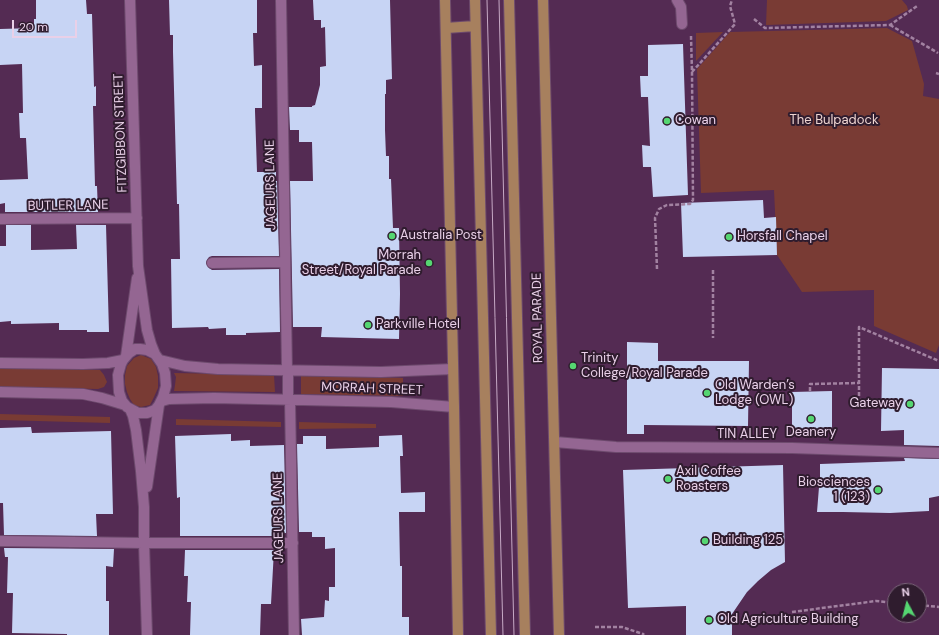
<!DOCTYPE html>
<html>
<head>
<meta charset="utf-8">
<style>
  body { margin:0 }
  #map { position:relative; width:939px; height:635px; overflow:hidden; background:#542b53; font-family:"DM Sans",sans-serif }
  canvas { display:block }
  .north { position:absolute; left:887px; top:583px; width:40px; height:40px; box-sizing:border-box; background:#2f1c2e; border:1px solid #796478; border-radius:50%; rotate:353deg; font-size:11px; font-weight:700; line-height:16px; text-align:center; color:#e9d0e8 }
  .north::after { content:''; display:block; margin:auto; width:14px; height:18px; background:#55d671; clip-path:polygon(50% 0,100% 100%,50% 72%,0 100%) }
  .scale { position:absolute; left:12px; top:20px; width:65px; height:18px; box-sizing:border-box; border:2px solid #e9d0e8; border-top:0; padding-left:5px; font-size:12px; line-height:14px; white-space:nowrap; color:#e9d0e8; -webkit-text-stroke:3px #2f1c2e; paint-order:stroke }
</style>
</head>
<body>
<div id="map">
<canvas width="939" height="635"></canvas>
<div class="north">N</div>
<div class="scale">20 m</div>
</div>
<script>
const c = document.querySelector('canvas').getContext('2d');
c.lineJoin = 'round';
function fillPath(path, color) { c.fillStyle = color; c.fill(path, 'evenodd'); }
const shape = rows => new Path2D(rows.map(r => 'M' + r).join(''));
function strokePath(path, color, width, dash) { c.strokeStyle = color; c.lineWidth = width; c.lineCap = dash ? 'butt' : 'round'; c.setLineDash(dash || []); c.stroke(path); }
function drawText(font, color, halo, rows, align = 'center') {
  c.font = font + ' "DM Sans",sans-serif'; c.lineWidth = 4; c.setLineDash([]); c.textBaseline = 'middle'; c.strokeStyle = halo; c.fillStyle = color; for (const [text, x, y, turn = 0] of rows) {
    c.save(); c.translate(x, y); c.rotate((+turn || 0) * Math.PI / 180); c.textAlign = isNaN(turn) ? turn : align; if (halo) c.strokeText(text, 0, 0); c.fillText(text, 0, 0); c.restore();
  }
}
fillPath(shape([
  [767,0,902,0,907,6,908,10,886,21,766,25],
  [887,28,912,41,924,84,923,96,939,99,939,345,936,353,874,326,874,290,802,292,777,255,774,190,701,193,697,69,730,32],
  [723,32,696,61,696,33],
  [141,355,151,359,156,367,158,376,158,388,154,397,150,405,141,407,134,405,130,399,127,392,125,384,125,375,127,366,134,358],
  [0,367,100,370,104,375,107,382,104,387,98,389,0,387],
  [174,373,274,375,275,392,174,391,175,385,176,377],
  [301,376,403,378,403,396,301,394],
  [0,414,110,417,110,423,0,420],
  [176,419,281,422,281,427,176,425],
  [299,422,376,424,376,428,299,429]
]), '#793b34');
fillPath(shape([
  [36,0,86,0,87,14,92,14,94,87,96,86,96,106,93,106,95,186,97,186,98,212,5,212,5,203,0,204,0,180,28,179,26,138,20,138,19,113,23,113,22,64,0,65,0,29,34,28,34,19,36,19],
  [169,0,257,0,257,33,253,33,254,66,262,65,262,108,255,108,255,111,257,172,276,172,276,181,277,181,279,256,212,256,209,257,207,260,206,263,209,268,212,270,279,269,280,332,246,333,246,335,226,335,226,328,209,329,208,327,172,328,171,259,180,259,179,204,177,204,173,52,173,35,170,35],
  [313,0,390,0,392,79,386,80,386,94,385,94,385,130,386,156,389,156,389,179,391,179,393,228,399,228,400,294,399,339,321,337,322,327,293,327,290,181,313,181,312,142,299,142,299,130,290,130,289,107,312,107,312,106,315,105,320,85,320,67,326,66,325,27,321,28,321,20,314,20],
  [683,44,688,195,653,197,651,167,643,167,642,145,650,146,648,97,641,97,640,76,648,76,648,45],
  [763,200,764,218,776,217,777,255,683,257,681,203],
  [6,225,31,225,31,250,77,249,76,225,106,225,109,332,87,332,87,330,59,330,59,323,11,324,11,321,0,322,0,246,6,246],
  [627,342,658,343,658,361,749,361,748,426,644,425,644,434,627,434],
  [882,368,939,369,939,446,904,445,904,430,881,431],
  [832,391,832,432,792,432,792,392],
  [31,427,32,433,111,431,113,514,96,514,97,536,4,535,3,503,0,503,0,428],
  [231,434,231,441,250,440,250,446,284,445,286,533,274,534,274,536,180,536,180,497,177,498,175,436],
  [402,435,403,456,400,456,401,493,425,492,425,512,399,512,400,566,402,566,402,617,409,617,409,635,302,635,301,619,324,617,325,600,329,601,329,587,335,587,335,548,325,549,325,537,312,537,312,532,299,532,297,444,303,444,303,436,326,436,326,449,379,447,379,436],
  [904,458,939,459,939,496,929,498,929,511,890,513,843,512,817,512,819,487,820,486,820,464,905,461],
  [783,465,785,562,771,570,758,581,747,592,732,614,732,635,686,635,686,606,628,608,623,470],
  [4,548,114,549,113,567,106,566,106,601,109,601,109,635,67,635,67,634,12,633,13,593,7,593,8,557,5,557],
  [185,550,274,550,271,604,261,604,260,635,190,635,191,602,187,602,188,576,184,576]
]), '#c7d4f4');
const minor = shape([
  [130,0,138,266,147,330,151,344,155,354],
  [281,0,287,370],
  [677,0,681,7,682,24],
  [0,219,137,218],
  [212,263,285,262],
  [135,349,140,349,147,350,155,354,162,364,165,373,166,386,163,397,159,405,155,410,147,413,138,413,127,407,122,401,119,392,118,375,121,364,123,360,129,353,135,349],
  [126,356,137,278],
  [160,360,185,366,218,369,381,372,453,369],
  [0,363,83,364,108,363,123,360],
  [0,392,83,394,102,398,125,405],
  [288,400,288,370],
  [290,400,294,635],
  [162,401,169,399,214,398,391,402,454,407],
  [130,409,133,416,136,430,141,471,144,507,144,543,147,635],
  [555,442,616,447,792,448,939,453],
  [147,487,159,405],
  [0,541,144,543,293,543]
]);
const major = shape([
  [445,0,454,407,458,635],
  [475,0,491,635],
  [509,0,525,635],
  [543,0,559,635],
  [446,28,475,26]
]);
strokePath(minor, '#6d4a6d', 12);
strokePath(major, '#6d4a6d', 12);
strokePath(shape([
  [754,19,765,28,890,25,917,6],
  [890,25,938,53],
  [692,72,735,24,730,6,732,0],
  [936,73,939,74],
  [657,269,655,218,659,209,667,205,690,204,693,200,692,72,691,36],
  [713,270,713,338],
  [810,391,810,384,859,383],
  [859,402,859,327,939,361],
  [919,605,939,607],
  [792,612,876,601,895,603],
  [595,627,622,627,643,634,644,635]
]), '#a282a1', 2.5, [4, 2]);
strokePath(minor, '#946692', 10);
strokePath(major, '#a7805e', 10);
strokePath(shape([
  [487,0,503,635],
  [499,0,514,635]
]), '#c7aac6', 1);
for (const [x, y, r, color] of [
  [667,121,4,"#55d671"],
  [392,236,4,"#55d671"],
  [729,237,4,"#55d671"],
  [429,263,4,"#55d671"],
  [368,325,4,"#55d671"],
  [573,366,4,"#55d671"],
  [707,393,4,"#55d671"],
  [910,404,4,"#55d671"],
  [811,419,4,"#55d671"],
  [668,479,4,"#55d671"],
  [878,490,4,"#55d671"],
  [705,541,4,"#55d671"],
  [709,620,4,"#55d671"]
]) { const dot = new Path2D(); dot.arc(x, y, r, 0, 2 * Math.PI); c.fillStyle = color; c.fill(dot); strokePath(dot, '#2f1c2e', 1.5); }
drawText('13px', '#e9d0e8', '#2f1c2e', [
  ["Cowan",675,121],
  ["Australia Post",400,236],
  ["Horsfall Chapel",737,237],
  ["Morrah",421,256,"right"],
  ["Street/Royal Parade",421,271,"right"],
  ["Parkville Hotel",376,325],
  ["Trinity",581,359],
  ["College/Royal Parade",581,374],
  ["Old Warden’s",715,386],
  ["Lodge (OWL)",715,401],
  ["Gateway",902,404,"right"],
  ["Deanery",811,433,"center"],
  ["Axil Coffee",676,472],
  ["Roasters",676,487],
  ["Biosciences",870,483,"right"],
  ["1 (123)",870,498,"right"],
  ["Building 125",713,541],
  ["Old Agriculture Building",717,620]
], 'left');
drawText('13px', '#eed4d0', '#2f1c2e', [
  ["The Bulpadock",834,121]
]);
drawText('13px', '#e9d0e8', '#2f1c2e', [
  ["FITZGIBBON STREET",121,133,-92],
  ["JAGEURS LANE",271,185,-91],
  ["BUTLER LANE",68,206,-1],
  ["ROYAL PARADE",538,318,-91],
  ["MORRAH STREET",372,389,2],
  ["TIN ALLEY",747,435],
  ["JAGEURS LANE",279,518,-91]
]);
</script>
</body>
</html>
